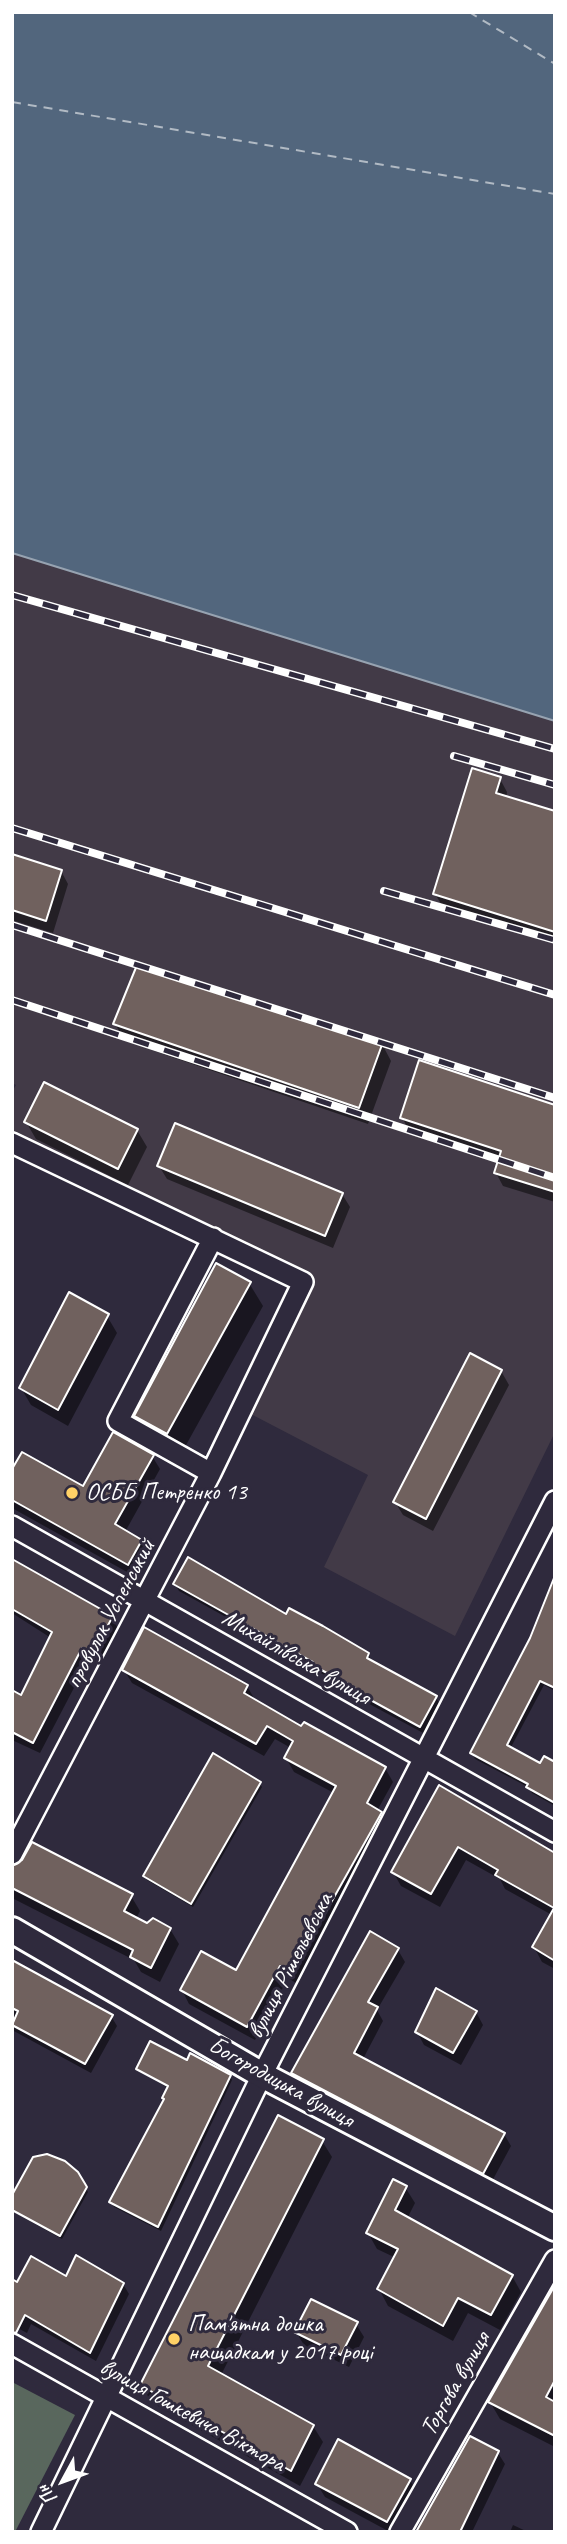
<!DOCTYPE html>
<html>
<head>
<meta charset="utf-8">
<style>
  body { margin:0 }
  #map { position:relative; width:567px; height:2544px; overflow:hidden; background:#2f2a3d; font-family:Caveat,sans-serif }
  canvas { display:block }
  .frame { position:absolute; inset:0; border:14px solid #fff; pointer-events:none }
  .north { position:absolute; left:28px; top:2446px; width:70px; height:70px; -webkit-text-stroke:5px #2f2a3d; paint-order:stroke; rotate:229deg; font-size:19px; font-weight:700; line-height:28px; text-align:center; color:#fff }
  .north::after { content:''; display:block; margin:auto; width:24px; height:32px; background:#fff; clip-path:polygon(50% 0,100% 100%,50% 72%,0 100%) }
</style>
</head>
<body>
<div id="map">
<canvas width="567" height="2544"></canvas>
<div class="frame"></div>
<div class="north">Пн</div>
</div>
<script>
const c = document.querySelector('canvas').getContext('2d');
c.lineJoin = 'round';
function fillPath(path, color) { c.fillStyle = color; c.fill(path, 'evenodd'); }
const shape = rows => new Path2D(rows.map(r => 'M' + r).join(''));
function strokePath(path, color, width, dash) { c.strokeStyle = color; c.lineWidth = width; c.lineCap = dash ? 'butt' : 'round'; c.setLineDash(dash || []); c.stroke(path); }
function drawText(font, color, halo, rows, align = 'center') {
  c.font = font + ' Caveat,sans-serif'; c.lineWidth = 6; c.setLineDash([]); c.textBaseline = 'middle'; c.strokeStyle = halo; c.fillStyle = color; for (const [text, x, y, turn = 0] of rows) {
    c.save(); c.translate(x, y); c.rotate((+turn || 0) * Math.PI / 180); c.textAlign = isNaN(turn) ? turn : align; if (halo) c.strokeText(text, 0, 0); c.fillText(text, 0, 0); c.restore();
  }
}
fillPath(shape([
  [12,553,555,721,555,1432,455,1636,324,1567,368,1475,247,1412,313,1281,12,1131,12,1092,16,1085,12,1083]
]), '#423a47');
fillPath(shape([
  [12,2382,75,2415,15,2532,12,2532]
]), '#59675d');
const water = shape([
  [12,12,555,12,555,721,12,553,12,12]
]);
fillPath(water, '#52667d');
strokePath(water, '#97a3b1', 2);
fillPath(shape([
  [500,779,507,792,506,798,555,813,555,942,443,907,435,894],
  [12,855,61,871,68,884,53,933,12,920],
  [115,1024,382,1044,391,1061,368,1124,125,1041],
  [555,1107,555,1202,503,1186,496,1173,500,1160,409,1131,402,1117],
  [26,1122,137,1130,147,1147,128,1185,36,1139],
  [159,1166,342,1194,350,1207,333,1248,167,1179],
  [249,1283,263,1306,180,1456,150,1439,136,1416],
  [107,1316,117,1333,68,1426,31,1405,21,1388],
  [501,1371,509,1385,433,1531,403,1515,395,1502],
  [152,1456,160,1469,125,1532,141,1541,148,1554,136,1577,12,1508,12,1473,83,1488],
  [12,1561,112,1617,118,1629,100,1664,89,1659,40,1753,12,1740,12,1697,21,1697,51,1638,12,1613],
  [175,1584,287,1616,368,1654,373,1663,436,1697,440,1705,425,1734,360,1699,357,1693,319,1672,316,1667,179,1591],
  [553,1586,555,1691,544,1685,510,1749,541,1765,555,1764,555,1806,532,1793,528,1787,475,1759,472,1753,531,1638],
  [124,1670,247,1686,255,1700,302,1729,385,1768,393,1782,377,1811,389,1827,299,1985,288,1978,255,2040,189,2004,182,1990,237,1972,334,1793,294,1772,286,1758,291,1748,275,1739,264,1756,132,1683],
  [259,1783,262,1787,193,1907,147,1880,145,1876],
  [440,1788,555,1854,555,1969,542,1962,534,1947,552,1915,505,1889,500,1879,466,1860,440,1907,401,1886,393,1872],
  [12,1866,131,1896,140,1911,136,1919,147,1925,170,1929,179,1944,160,1982,141,1972,134,1960,12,1898],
  [398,1950,405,1962,377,2010,383,2021,363,2059,504,2134,511,2146,490,2185,300,2086,293,2073],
  [12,1963,111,2016,117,2026,91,2073,12,2030],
  [476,2012,483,2025,461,2065,424,2045,417,2032],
  [188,2062,230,2076,232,2080,161,2231,114,2207,111,2202,165,2101,168,2088,138,2069],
  [322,2141,332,2157,221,2375,313,2426,323,2442,300,2486,151,2402,142,2385],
  [77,2173,88,2192,62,2239,12,2211,12,2198],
  [405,2187,415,2203,407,2219,512,2276,521,2292,500,2330,468,2313,453,2341,388,2306,379,2289,396,2258,377,2249,368,2233],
  [66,2278,123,2284,129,2294,96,2361,31,2324,27,2333,12,2325,18,2284],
  [555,2289,555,2447,500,2419,490,2402],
  [356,2324,364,2337,349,2367,304,2345,296,2332],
  [498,2453,505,2464,472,2532,418,2532],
  [410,2480,417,2493,396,2532,390,2532,325,2497,317,2484],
  [513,2525,528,2532,510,2532]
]), '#0007');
strokePath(shape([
  [469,12,555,64],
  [12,102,555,194]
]), '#b1bac4', 2, [9, 7]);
const building = shape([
  [472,768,501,777,496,793,555,811,555,932,433,894,472,768],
  [12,854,62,870,46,921,12,910,12,854],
  [137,965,383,1042,359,1108,113,1024,137,965],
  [419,1060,555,1105,555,1192,494,1173,501,1151,400,1118,419,1060],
  [44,1082,138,1129,118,1169,24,1122,44,1082],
  [175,1123,343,1193,325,1236,157,1166,175,1123],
  [216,1263,251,1282,167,1434,134,1416,216,1263],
  [69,1292,109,1314,58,1410,19,1388,69,1292],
  [470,1353,502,1370,426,1519,393,1502,470,1353],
  [113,1432,154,1455,115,1524,142,1540,128,1565,12,1500,12,1469,22,1452,83,1486,113,1432],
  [188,1557,286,1614,289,1608,323,1626,369,1653,367,1658,437,1696,420,1727,354,1691,355,1688,312,1665,313,1662,173,1584,188,1557],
  [12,1559,113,1616,93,1653,82,1648,33,1743,12,1732,12,1690,21,1695,52,1632,12,1609,12,1559],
  [554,1578,555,1688,540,1681,507,1745,540,1763,544,1756,555,1762,555,1803,526,1787,528,1784,470,1753,530,1638,554,1578],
  [144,1627,248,1685,244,1693,301,1726,304,1722,386,1767,367,1803,382,1812,292,1972,280,1966,247,2027,180,1990,201,1951,236,1970,336,1786,284,1758,293,1741,267,1726,256,1744,122,1670,144,1627],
  [213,1753,261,1782,191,1904,143,1876,213,1753],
  [439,1785,555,1853,555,1961,532,1947,554,1908,495,1875,498,1870,458,1847,431,1894,391,1872,439,1785],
  [32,1842,133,1894,124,1911,147,1923,153,1918,171,1928,151,1968,130,1957,133,1950,12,1888,12,1866,22,1860,32,1842],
  [370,1931,399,1948,368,2002,378,2007,354,2053,505,2133,483,2174,291,2073,370,1931],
  [12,1960,113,2015,85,2064,12,2025,18,2011,12,2008,12,1960],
  [436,1988,477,2011,453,2053,415,2032,436,1988],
  [150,2041,187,2060,190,2053,231,2075,158,2227,109,2202,164,2099,162,2098,168,2086,136,2069,150,2041],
  [278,2115,324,2139,208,2366,314,2425,291,2471,140,2385,278,2115],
  [47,2154,65,2161,78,2172,87,2187,60,2236,12,2210,12,2195,33,2157,47,2154],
  [393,2179,407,2186,395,2210,513,2275,491,2315,458,2298,443,2326,377,2289,398,2249,366,2233,393,2179],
  [76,2255,124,2283,90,2353,25,2315,16,2333,12,2332,12,2279,17,2282,31,2256,66,2276,76,2255],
  [555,2285,555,2380,546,2397,555,2402,555,2436,488,2402,555,2285],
  [311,2299,358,2322,341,2355,294,2332,311,2299],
  [470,2436,499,2451,460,2532,416,2532,470,2436],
  [338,2439,411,2479,387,2522,315,2484,338,2439]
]);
fillPath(building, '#70615e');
strokePath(building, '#fff', 2);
const minor = shape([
  [12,1143,303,1282,211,1473,12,1854],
  [211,1473,118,1421,213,1238],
  [12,1526,555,1832],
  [12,2344,347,2532],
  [41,2532,262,2075,555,1501],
  [400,2532,555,2260]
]);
const tertiary = shape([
  [12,1930,262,2075,555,2228]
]);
strokePath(minor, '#fff', 24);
strokePath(tertiary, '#fff', 30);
strokePath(minor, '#2f2a3d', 19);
strokePath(tertiary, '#2f2a3d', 24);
const rail = shape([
  [12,595,555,749],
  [454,756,555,785],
  [12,828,555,995],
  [384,891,555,940],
  [12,925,555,1098],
  [12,1000,555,1178]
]);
strokePath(rail, '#fff', 8);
strokePath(rail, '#2f2a3d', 5, [16]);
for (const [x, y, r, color] of [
  [72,1493,7,"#ffd166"],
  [174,2339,7,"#ffd166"]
]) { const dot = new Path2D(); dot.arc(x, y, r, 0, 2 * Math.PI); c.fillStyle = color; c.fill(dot); strokePath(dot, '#2f2a3d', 2.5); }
drawText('24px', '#fff', '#2f2a3d', [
  ["ОСББ Петренко 13",86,1493],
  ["Пам'ятна дошка",188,2325],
  ["нащадкам у 2017 році",188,2353]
], 'left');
drawText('24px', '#fff', '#2f2a3d', [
  ["провулок Успенський",111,1614,-62],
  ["Михайлівська вулиця",296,1658,30],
  ["вулиця Рішельєвська",291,1966,-63],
  ["Богородицька вулиця",281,2083,29],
  ["Торгова вулиця",456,2384,-60],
  ["вулиця Гошкевича Віктора",192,2416,29]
]);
</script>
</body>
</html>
